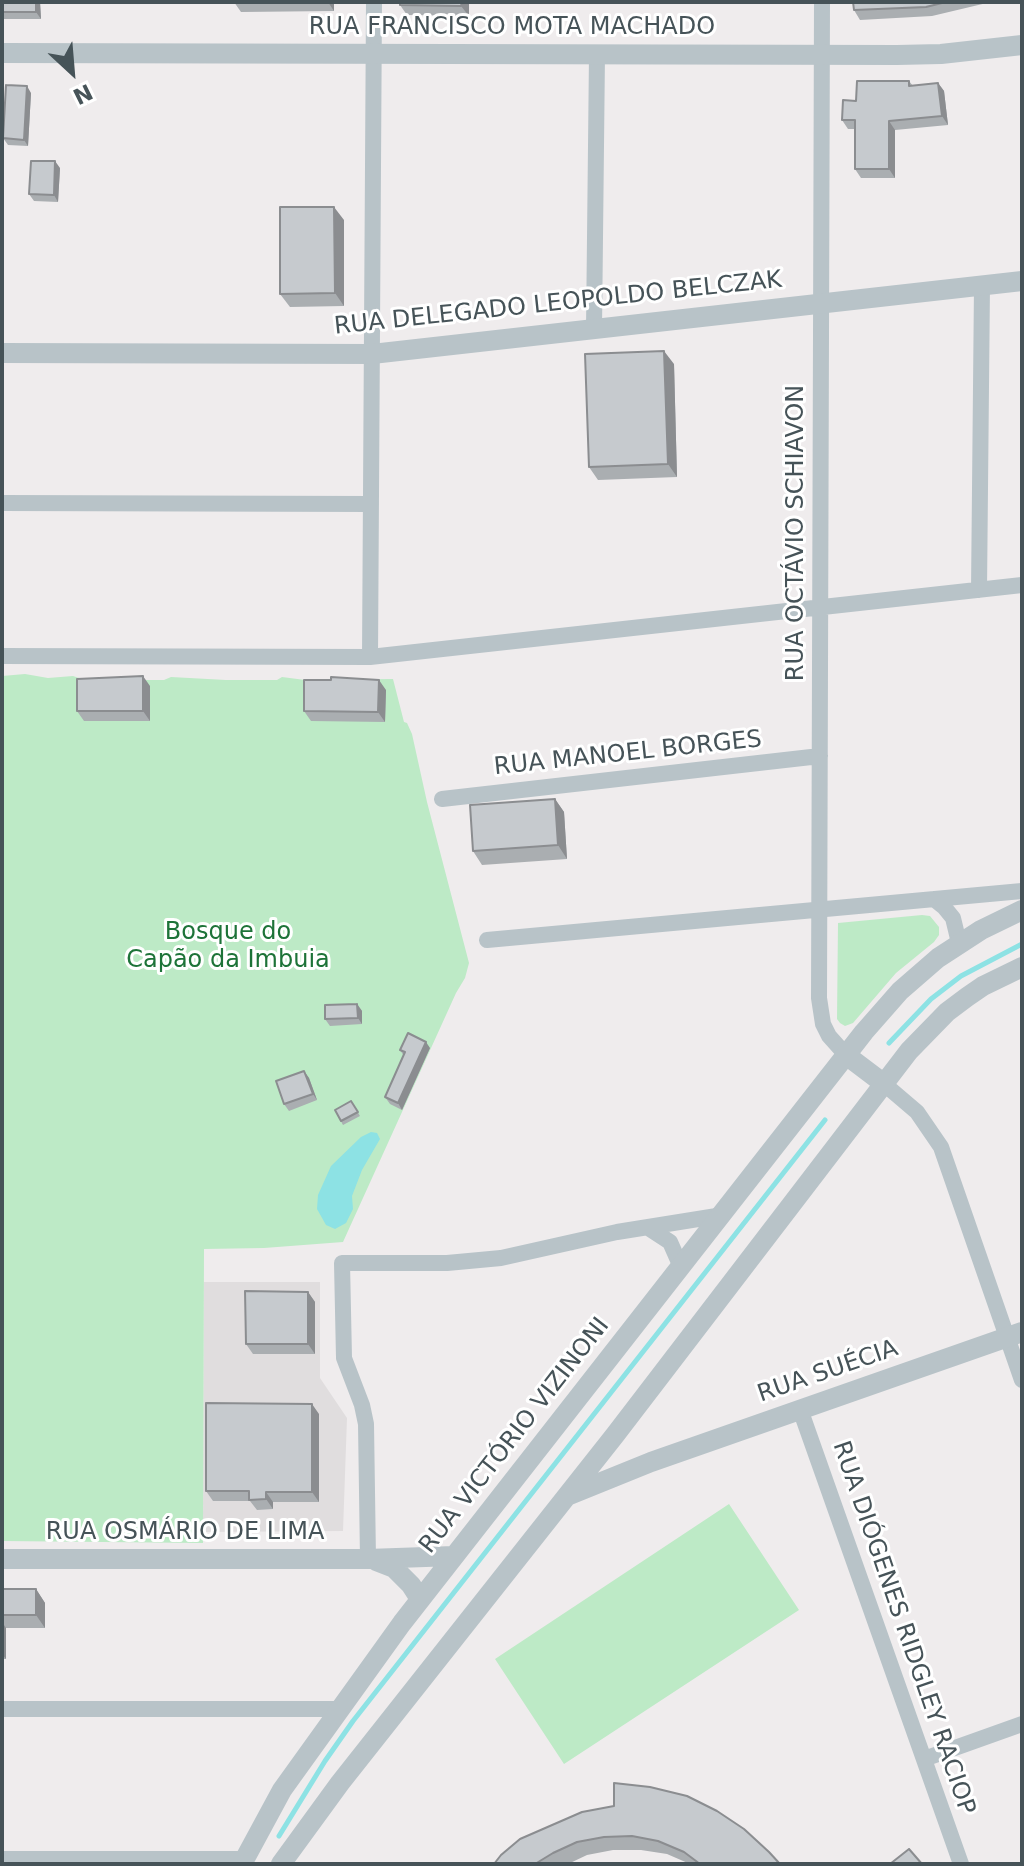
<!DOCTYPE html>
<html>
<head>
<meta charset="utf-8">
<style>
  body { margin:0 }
  #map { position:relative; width:1024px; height:1866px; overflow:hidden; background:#efeced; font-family:"DejaVu Sans",sans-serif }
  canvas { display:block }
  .frame { position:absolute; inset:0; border:4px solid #465358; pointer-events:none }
  .north { position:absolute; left:32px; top:32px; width:80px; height:80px; -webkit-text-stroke:6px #fff; paint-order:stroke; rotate:154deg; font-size:22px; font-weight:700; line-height:32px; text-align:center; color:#465358 }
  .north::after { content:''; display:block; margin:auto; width:28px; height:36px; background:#465358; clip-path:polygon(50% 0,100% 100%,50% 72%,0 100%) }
</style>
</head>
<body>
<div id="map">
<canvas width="1024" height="1866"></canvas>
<div class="frame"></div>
<div class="north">N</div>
</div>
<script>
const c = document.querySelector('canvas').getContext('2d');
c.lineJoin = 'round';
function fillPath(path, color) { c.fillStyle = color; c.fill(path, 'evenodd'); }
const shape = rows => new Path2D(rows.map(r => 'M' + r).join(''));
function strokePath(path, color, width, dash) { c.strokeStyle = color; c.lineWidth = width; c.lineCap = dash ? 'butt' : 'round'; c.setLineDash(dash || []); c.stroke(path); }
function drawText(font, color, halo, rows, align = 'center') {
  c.font = font + ' "DejaVu Sans",sans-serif'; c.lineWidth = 6; c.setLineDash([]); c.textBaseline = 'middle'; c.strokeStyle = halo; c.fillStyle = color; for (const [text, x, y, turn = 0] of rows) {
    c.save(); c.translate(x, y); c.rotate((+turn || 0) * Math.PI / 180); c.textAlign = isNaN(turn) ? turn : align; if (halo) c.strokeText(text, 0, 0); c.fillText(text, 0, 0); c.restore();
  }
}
fillPath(shape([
  [204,1282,320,1282,320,1378,347,1418,343,1531,203,1532]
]), '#e0ddde');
fillPath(shape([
  [25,674,48,678,73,676,85,680,164,680,171,677,226,680,277,680,282,677,305,680,393,679,404,722,407,723,412,734,427,802,469,963,465,978,456,993,343,1242,264,1248,204,1249,203,1543,2,1541,2,676],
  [922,915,930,916,939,927,939,935,934,942,896,973,853,1023,845,1026,840,1023,837,1019,838,923],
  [729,1504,799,1610,564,1764,495,1659]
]), '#bdeac6');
fillPath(shape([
  [371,1132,377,1133,380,1139,362,1170,352,1196,353,1209,346,1223,335,1229,326,1225,317,1209,318,1195,331,1166,361,1137]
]), '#8de2e4');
strokePath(shape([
  [889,1043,931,999,961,976,1022,944],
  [279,1836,325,1761,353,1721,825,1120]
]), '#8de2e4', 5);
strokePath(shape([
  [822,2,819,998,823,1024,829,1036,846,1055],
  [594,329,597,54],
  [2,503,371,504],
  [979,590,982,285],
  [2,656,370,657,1022,585],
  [370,657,374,2],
  [442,799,820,756],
  [934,899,944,907,953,918,959,943],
  [487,940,1022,891],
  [883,1083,917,1112,941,1147,1022,1380],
  [647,1227,670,1242,681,1267],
  [800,1409,961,1864],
  [368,1559,366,1424,362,1405,344,1358,342,1263,447,1263,501,1258,617,1232,723,1215],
  [2,1709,338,1709],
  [924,1759,1022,1724]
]), '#b8c3c8', 16);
strokePath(shape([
  [2,53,897,55,941,54,1022,45],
  [2,353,372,354,1022,281],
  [846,1055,883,1083],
  [567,1496,651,1462,1022,1332],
  [2,1559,368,1559,454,1556],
  [376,1561,394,1568,411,1585,420,1599],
  [2,1861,244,1861],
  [242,1864,282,1790,402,1623,864,1032,900,991,938,958,981,930,1022,910],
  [281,1864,340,1783,615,1435,909,1051,947,1012,967,997,983,986,1022,967]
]), '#b8c3c8', 20);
fillPath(shape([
  [2,2,40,2,41,19,2,19],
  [234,2,334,2,334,11,241,12],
  [469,2,469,16,407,15,400,5],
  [853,2,991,2,932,16,860,20,854,10],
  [909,81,913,86,938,83,944,91,948,125,895,130,895,178,861,178,855,169,855,129,848,129,842,120],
  [31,93,28,146,8,145,3,138],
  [60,168,58,202,34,201,29,194],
  [344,220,344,306,290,307,280,294],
  [674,364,677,477,598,480,589,467],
  [150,686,150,721,84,721,77,711],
  [386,690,385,722,311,721,304,711],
  [555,799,564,812,567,859,482,865,473,851],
  [357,1004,362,1011,362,1024,330,1026,325,1019],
  [430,1048,402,1110,390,1104,385,1097,404,1056,400,1050],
  [304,1071,309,1078,317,1100,289,1111,284,1104],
  [351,1101,360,1116,343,1125,335,1110],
  [308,1292,315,1302,315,1354,253,1354,246,1344],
  [319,1414,319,1502,273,1502,273,1509,257,1510,250,1501,213,1501,206,1491],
  [2,1589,36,1589,45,1603,45,1628,6,1628,6,1659,2,1659],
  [582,1812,780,1864,690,1864,667,1854,641,1850,613,1850,587,1855,568,1864,494,1864]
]), '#aaaeb1');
fillPath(shape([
  [36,2,40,2,41,19,36,12],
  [328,2,334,2,334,11],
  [462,2,469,2,469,16,461,6],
  [938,83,944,91,948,125,942,116],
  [27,86,31,93,28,146,24,140],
  [889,121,895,130,895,178,889,169],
  [55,161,60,168,58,202,54,195],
  [334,207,344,220,344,306,335,293],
  [664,351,674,364,677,477,668,464],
  [143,676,150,686,150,721,143,711],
  [379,680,386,690,385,722,378,712],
  [555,799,564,812,567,859,558,845],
  [357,1004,362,1011,362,1024,358,1018],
  [426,1042,430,1048,402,1110,398,1103],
  [304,1071,309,1078,317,1100,313,1094],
  [308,1292,315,1302,315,1354,308,1344],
  [312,1404,319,1414,319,1502,312,1492],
  [266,1492,273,1502,273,1509,266,1499],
  [36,1589,45,1603,45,1628,36,1615],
  [2,1622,6,1628,6,1659,2,1654]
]), '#8b8d90');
const building = shape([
  [2,2,36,2,36,12,2,12,2,2],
  [400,2,462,2,461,6,400,5,400,2],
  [853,2,946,2,926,7,854,10,853,2],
  [857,81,909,81,909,86,938,83,942,116,889,121,889,169,855,169,855,120,842,120,843,100,856,101,857,81],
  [6,85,27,86,24,140,3,138,6,85],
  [31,161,55,161,54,195,29,194,31,161],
  [280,207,334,207,335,293,280,294,280,207],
  [664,351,668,464,589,467,585,354,664,351],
  [143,676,143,711,77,711,77,679,143,676],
  [331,677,379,680,378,712,304,711,304,680,331,680,331,677],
  [555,799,558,845,473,851,470,805,555,799],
  [357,1004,358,1018,325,1019,325,1005,357,1004],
  [408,1033,426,1042,398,1103,385,1097,405,1052,400,1050,408,1033],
  [304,1071,313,1094,284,1104,276,1081,304,1071],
  [351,1101,358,1112,341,1121,335,1110,351,1101],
  [245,1291,308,1292,308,1344,246,1344,245,1291],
  [206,1403,312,1404,312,1492,266,1492,266,1499,249,1500,249,1491,206,1491,206,1403],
  [2,1589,36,1589,36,1615,2,1615,2,1589],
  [614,1783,650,1787,687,1796,717,1811,744,1829,769,1852,780,1864,700,1864,684,1852,658,1841,632,1836,604,1837,577,1842,553,1853,535,1864,494,1864,501,1855,520,1839,582,1812,614,1806,614,1783],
  [909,1849,922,1864,890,1864,909,1849]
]);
fillPath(building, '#c6cace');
strokePath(building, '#8b8d90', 2);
drawText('24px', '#465358', '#fff', [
  ["RUA FRANCISCO MOTA MACHADO",512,28],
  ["RUA DELEGADO LEOPOLDO BELCZAK",558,304,-6],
  ["RUA OCTÁVIO SCHIAVON",797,533,-90],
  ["RUA MANOEL BORGES",628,754,-6],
  ["RUA SUÉCIA",828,1372,-19],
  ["RUA VICTÓRIO VIZINONI",515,1436,-52],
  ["RUA OSMÁRIO DE LIMA",185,1533],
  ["RUA DIÓGENES RIDGLEY RACIOP",903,1628,71]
]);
drawText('24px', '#1d7338', '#fff', [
  ["Bosque do",228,933],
  ["Capão da Imbuia",228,961]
]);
</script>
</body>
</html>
